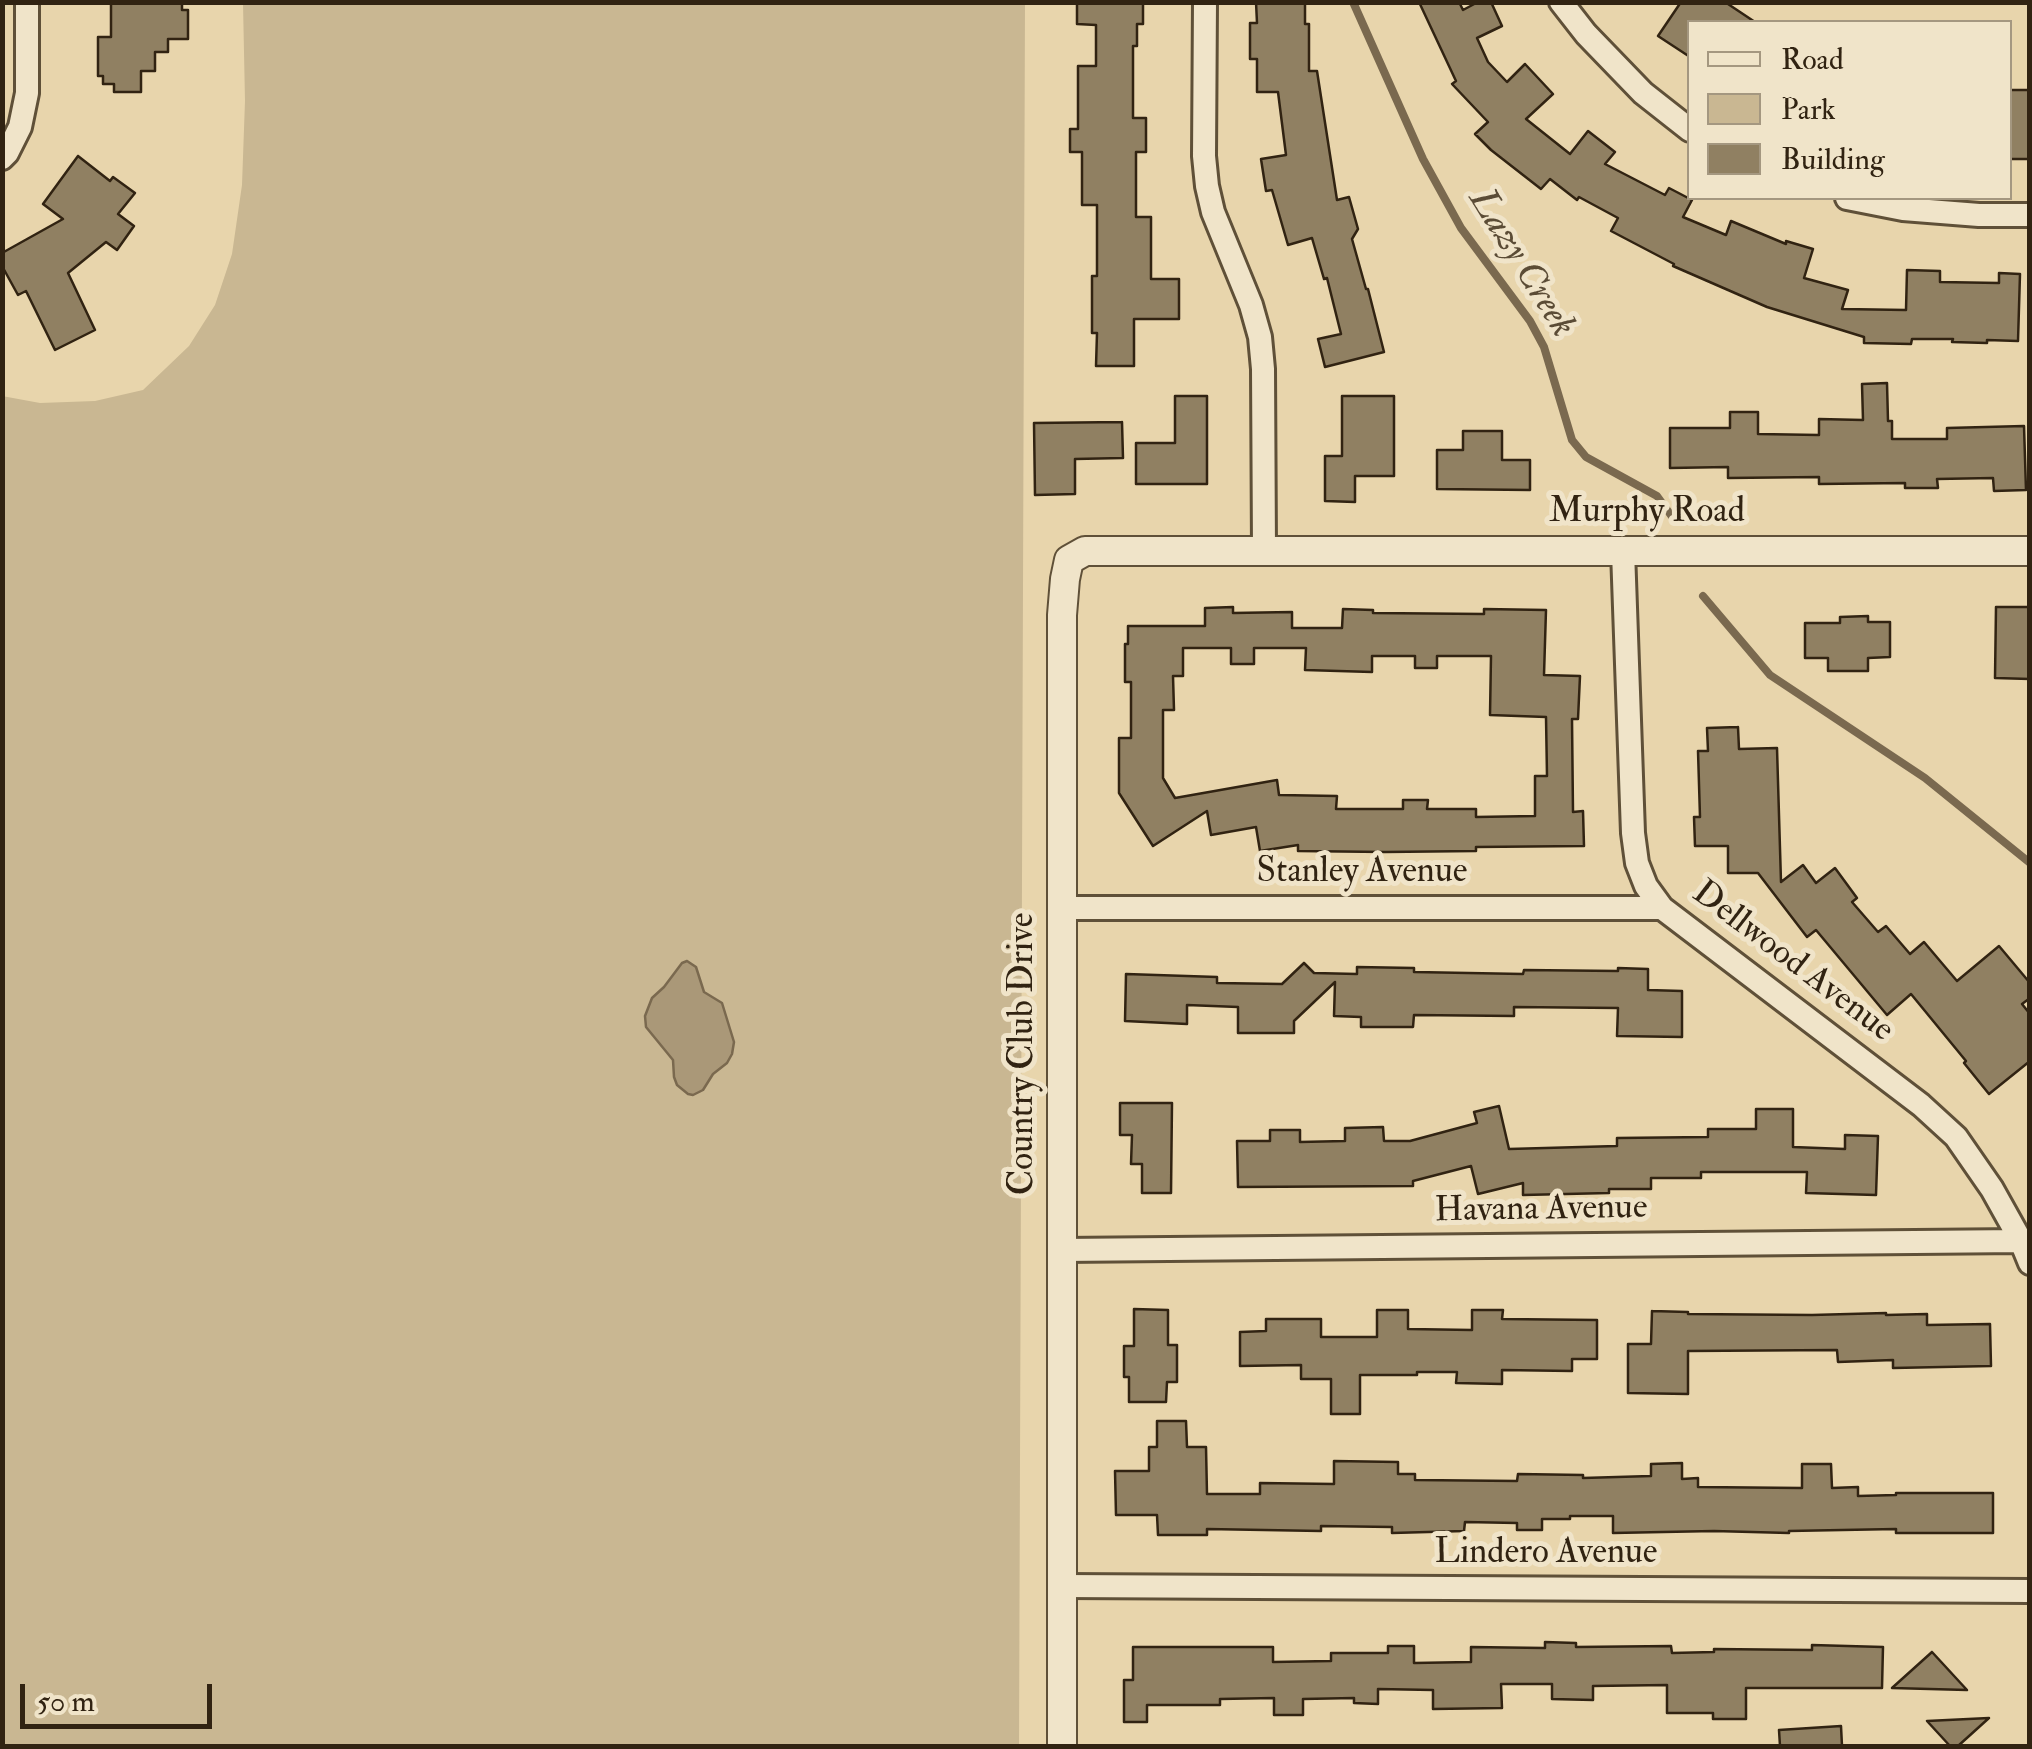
<!DOCTYPE html>
<html>
<head>
<meta charset="utf-8">
<style>
  body { margin:0 }
  #map { position:relative; width:2032px; height:1749px; overflow:hidden; background:#e8d5ac; font-family:"IM FELL Double Pica",serif }
  canvas { display:block }
  .frame { position:absolute; inset:0; border:5px solid #312312; pointer-events:none }
  .legend { position:absolute; left:1687px; top:20px; width:325px; height:180px; box-sizing:border-box; background:#f0e4c9; border:2px solid #a49780; margin:0; padding:12px 18px; list-style:none; font-size:30px; color:#312312 }
  .legend li { display:flex; align-items:center; gap:20px; height:50px }
  .legend b { width:50px; border:2px solid #a49780 }
  .scale { position:absolute; left:20px; top:1684px; width:192px; height:45px; box-sizing:border-box; border:5px solid #312312; border-top:0; padding-left:12px; font-size:30px; line-height:35px; white-space:nowrap; color:#312312; -webkit-text-stroke:8px #f0e4c9; paint-order:stroke }
</style>
</head>
<body>
<div id="map">
<canvas width="2032" height="1749"></canvas>
<div class="frame"></div>
<ul class="legend">
<li><b style="height:12px;background:#f0e4c9"></b>Road</li>
<li><b style="height:28px;background:#c9b792"></b>Park</li>
<li><b style="height:28px;background:#908062"></b>Building</li>
</ul>
<div class="scale">50 m</div>
</div>
<script>
const c = document.querySelector('canvas').getContext('2d');
c.lineJoin = 'round';
function fillPath(path, color) { c.fillStyle = color; c.fill(path, 'evenodd'); }
const shape = rows => new Path2D(rows.map(r => 'M' + r).join(''));
function strokePath(path, color, width, dash) { c.strokeStyle = color; c.lineWidth = width; c.lineCap = dash ? 'butt' : 'round'; c.setLineDash(dash || []); c.stroke(path); }
function drawText(font, color, halo, rows, align = 'center') {
  c.font = font + ' "IM FELL Double Pica",serif'; c.lineWidth = 10; c.setLineDash([]); c.textBaseline = 'middle'; c.strokeStyle = halo; c.fillStyle = color; for (const [text, x, y, turn = 0] of rows) {
    c.save(); c.translate(x, y); c.rotate((+turn || 0) * Math.PI / 180); c.textAlign = isNaN(turn) ? turn : align; if (halo) c.strokeText(text, 0, 0); c.fillText(text, 0, 0); c.restore();
  }
}
fillPath(shape([
  [243,3,1025,3,1019,1746,3,1746,2,396,40,403,95,401,143,390,189,346,215,305,232,254,242,185,245,101]
]), '#c9b792');
const water = shape([
  [687,961,696,967,704,992,722,1003,734,1042,732,1054,727,1063,713,1074,703,1090,693,1095,688,1094,677,1085,674,1077,673,1060,646,1027,645,1016,652,998,664,987,682,963,687,961]
]);
fillPath(water, '#aa9878');
strokePath(water, '#7a694f', 2.5);
strokePath(shape([
  [1353,2,1423,159,1461,228,1530,321,1544,347,1572,440,1586,457,1657,496,1673,518],
  [1703,596,1770,675,1925,778,2030,863]
]), '#7a694f', 8);
const building = shape([
  [111,2,182,2,182,10,188,10,188,39,168,39,168,52,155,52,155,71,141,71,141,92,114,92,114,84,103,84,103,76,98,76,98,37,111,37,111,2],
  [1077,2,1143,2,1143,24,1137,24,1137,46,1133,46,1133,118,1146,118,1146,152,1136,152,1136,217,1151,217,1151,279,1179,279,1179,319,1134,319,1134,366,1096,366,1097,333,1092,333,1092,276,1097,276,1097,205,1082,205,1082,152,1070,152,1070,129,1078,129,1078,66,1096,66,1096,25,1077,24,1077,2],
  [1256,2,1305,2,1305,24,1309,24,1309,71,1317,71,1337,200,1349,197,1358,229,1352,239,1366,289,1368,289,1384,352,1325,367,1318,339,1341,334,1327,278,1324,279,1312,238,1288,245,1272,190,1266,191,1261,159,1286,155,1278,92,1257,92,1257,59,1250,59,1250,23,1257,23,1256,2],
  [1419,2,1459,2,1463,10,1478,2,1491,2,1502,26,1477,38,1488,62,1507,82,1525,64,1553,94,1526,119,1570,154,1588,131,1615,152,1605,164,1665,195,1669,188,1692,200,1683,217,1726,235,1731,221,1786,244,1786,241,1813,249,1804,278,1848,290,1842,309,1906,310,1907,270,1940,271,1940,282,1999,283,1999,273,2020,274,2018,341,1987,340,1987,343,1952,342,1953,339,1912,339,1911,344,1864,343,1864,337,1767,307,1673,266,1674,264,1611,231,1618,218,1579,197,1577,200,1550,179,1541,189,1491,150,1475,134,1488,122,1452,84,1456,81,1419,2],
  [1681,2,1725,2,1755,22,1690,22,1690,57,1658,36,1681,2],
  [2010,90,2030,90,2030,159,2010,159,2010,90],
  [78,156,110,181,113,177,135,193,118,214,134,226,117,250,106,242,68,273,95,330,55,350,26,291,18,295,2,266,2,253,63,219,43,204,78,156],
  [1887,383,1888,421,1892,421,1892,439,1947,439,1947,428,2024,426,2026,490,1994,491,1993,478,1937,479,1938,488,1905,488,1905,483,1819,484,1819,477,1728,478,1728,467,1670,468,1670,428,1730,428,1730,412,1758,412,1758,434,1819,435,1819,419,1863,420,1862,384,1887,383],
  [1175,396,1207,396,1207,484,1136,484,1136,443,1175,443,1175,396],
  [1342,396,1394,396,1394,476,1355,476,1355,502,1325,501,1325,456,1342,456,1342,396],
  [1122,422,1123,458,1075,459,1075,494,1035,495,1034,423,1122,422],
  [1463,431,1502,431,1502,460,1530,460,1530,490,1437,489,1437,450,1463,450,1463,431],
  [1233,607,1233,613,1292,612,1292,628,1342,628,1343,609,1373,610,1373,613,1484,614,1484,609,1546,610,1544,675,1580,676,1578,719,1572,719,1573,812,1583,811,1584,846,1476,847,1476,851,1385,852,1298,851,1298,845,1260,851,1256,827,1211,835,1207,811,1153,846,1119,793,1119,738,1131,738,1131,682,1125,682,1125,644,1128,644,1128,626,1205,626,1205,608,1233,607],
  [1183,648,1231,648,1231,664,1254,664,1254,648,1306,648,1305,670,1372,672,1372,656,1415,656,1415,668,1437,668,1437,656,1491,656,1490,715,1546,717,1547,776,1535,776,1535,816,1476,817,1476,809,1427,809,1428,800,1403,800,1403,809,1336,809,1337,796,1279,795,1277,780,1175,798,1163,778,1163,710,1174,710,1173,676,1183,676,1183,648],
  [1996,607,2030,607,2030,679,1995,678,1996,607],
  [1868,616,1868,622,1890,622,1890,657,1868,658,1868,671,1828,671,1828,658,1805,658,1805,623,1840,623,1840,617,1868,616],
  [1738,727,1739,749,1777,748,1781,882,1803,865,1816,883,1835,868,1857,898,1852,902,1878,932,1886,926,1910,954,1924,942,1957,981,1999,946,2030,983,2030,998,2022,1004,2030,1014,2030,1061,1989,1094,1964,1063,1966,1061,1911,994,1887,1015,1816,930,1807,937,1758,873,1728,873,1728,846,1695,846,1694,817,1700,817,1698,751,1708,751,1707,728,1738,727],
  [1304,963,1314,973,1357,974,1357,967,1414,968,1414,972,1523,974,1524,970,1618,971,1618,968,1648,969,1648,990,1682,991,1682,1037,1617,1036,1618,1008,1514,1007,1514,1016,1414,1015,1413,1027,1361,1027,1361,1017,1334,1016,1335,982,1294,1021,1294,1033,1238,1033,1238,1007,1187,1005,1187,1024,1125,1021,1126,974,1217,977,1217,983,1282,984,1304,963],
  [1120,1103,1172,1103,1171,1193,1142,1193,1142,1164,1131,1164,1132,1135,1120,1135,1120,1103],
  [1499,1106,1509,1149,1617,1146,1617,1138,1708,1137,1708,1129,1756,1129,1756,1109,1793,1109,1793,1147,1845,1149,1845,1135,1878,1136,1876,1195,1806,1193,1807,1172,1701,1172,1701,1178,1651,1178,1651,1189,1609,1189,1609,1193,1523,1195,1523,1183,1478,1194,1471,1166,1413,1181,1413,1186,1238,1187,1237,1141,1270,1141,1270,1130,1300,1130,1300,1142,1345,1141,1345,1128,1383,1127,1384,1141,1410,1141,1477,1123,1474,1112,1499,1106],
  [1134,1309,1168,1310,1168,1345,1177,1345,1177,1382,1167,1382,1166,1402,1129,1402,1129,1377,1124,1377,1124,1346,1134,1346,1134,1309],
  [1377,1310,1408,1310,1408,1329,1472,1330,1472,1310,1503,1310,1502,1319,1597,1320,1597,1359,1572,1359,1572,1371,1502,1370,1502,1384,1456,1383,1457,1372,1417,1372,1417,1375,1360,1375,1360,1414,1331,1414,1331,1379,1301,1379,1301,1365,1240,1366,1240,1332,1266,1331,1266,1319,1321,1319,1321,1337,1377,1337,1377,1310],
  [1652,1311,1688,1312,1688,1314,1812,1315,1886,1313,1886,1315,1927,1314,1927,1325,1990,1324,1991,1366,1893,1368,1893,1360,1838,1362,1837,1350,1688,1351,1688,1394,1628,1393,1628,1344,1651,1344,1652,1311],
  [1157,1421,1186,1421,1187,1447,1206,1447,1207,1494,1260,1494,1260,1483,1334,1484,1334,1461,1398,1462,1398,1474,1415,1474,1415,1480,1517,1481,1518,1474,1583,1475,1583,1478,1651,1476,1651,1464,1682,1463,1682,1479,1698,1478,1698,1487,1802,1488,1802,1464,1831,1464,1832,1488,1858,1487,1858,1496,1896,1495,1896,1493,1993,1493,1993,1533,1896,1533,1896,1529,1789,1531,1789,1533,1714,1531,1613,1533,1613,1516,1570,1516,1570,1519,1542,1519,1542,1530,1517,1530,1517,1523,1465,1522,1464,1531,1392,1533,1392,1527,1321,1526,1321,1531,1207,1529,1207,1535,1158,1535,1157,1515,1116,1515,1115,1471,1149,1471,1149,1447,1157,1447,1157,1421],
  [1545,1642,1576,1643,1576,1647,1671,1646,1672,1653,1714,1652,1714,1649,1812,1650,1812,1645,1883,1647,1882,1688,1746,1688,1746,1719,1713,1719,1713,1713,1667,1713,1667,1685,1593,1686,1593,1700,1552,1699,1552,1684,1501,1684,1502,1708,1433,1709,1433,1690,1378,1689,1378,1704,1354,1703,1354,1698,1303,1699,1303,1715,1274,1715,1274,1698,1220,1699,1220,1705,1147,1705,1147,1722,1124,1722,1124,1680,1133,1680,1133,1647,1273,1647,1273,1662,1331,1661,1331,1653,1388,1653,1388,1646,1414,1646,1414,1663,1471,1662,1471,1647,1545,1648,1545,1642],
  [1932,1652,1967,1690,1892,1688,1932,1652],
  [1989,1718,1958,1746,1950,1746,1927,1721,1989,1718],
  [1841,1726,1842,1746,1780,1746,1779,1730,1841,1726]
]);
fillPath(building, '#908062');
strokePath(building, '#312312', 2.5);
const minor = shape([
  [1205,2,1204,156,1207,186,1213,212,1251,305,1260,337,1263,369,1264,550],
  [1561,2,1586,34,1643,93,1690,130],
  [2,158,7,153,20,127,27,93,27,2],
  [1847,198,1903,209,1979,215,2030,215],
  [1623,551,1633,833,1637,863,1646,886,1662,908,1921,1105,1956,1137,1992,1189,2021,1241,2030,1263],
  [1062,908,1662,908],
  [1062,1250,2021,1241],
  [1062,1586,2030,1591]
]);
const tertiary = shape([
  [1062,1746,1062,615,1065,579,1069,560,1085,551,2030,551]
]);
strokePath(minor, '#5f5038', 28);
strokePath(tertiary, '#5f5038', 32);
strokePath(minor, '#f0e4c9', 22);
strokePath(tertiary, '#f0e4c9', 28);
drawText('35px', '#312312', '#f0e4c9', [
  ["Murphy Road",1647,513],
  ["Stanley Avenue",1362,873],
  ["Dellwood Avenue",1792,963,37],
  ["Country Club Drive",1024,1054,-90],
  ["Havana Avenue",1541,1211,-1],
  ["Lindero Avenue",1546,1554]
]);
drawText('italic 38px', '#5b4c36', '#f0e4c9', [
  ["Lazy Creek",1520,264,58]
]);
</script>
</body>
</html>
